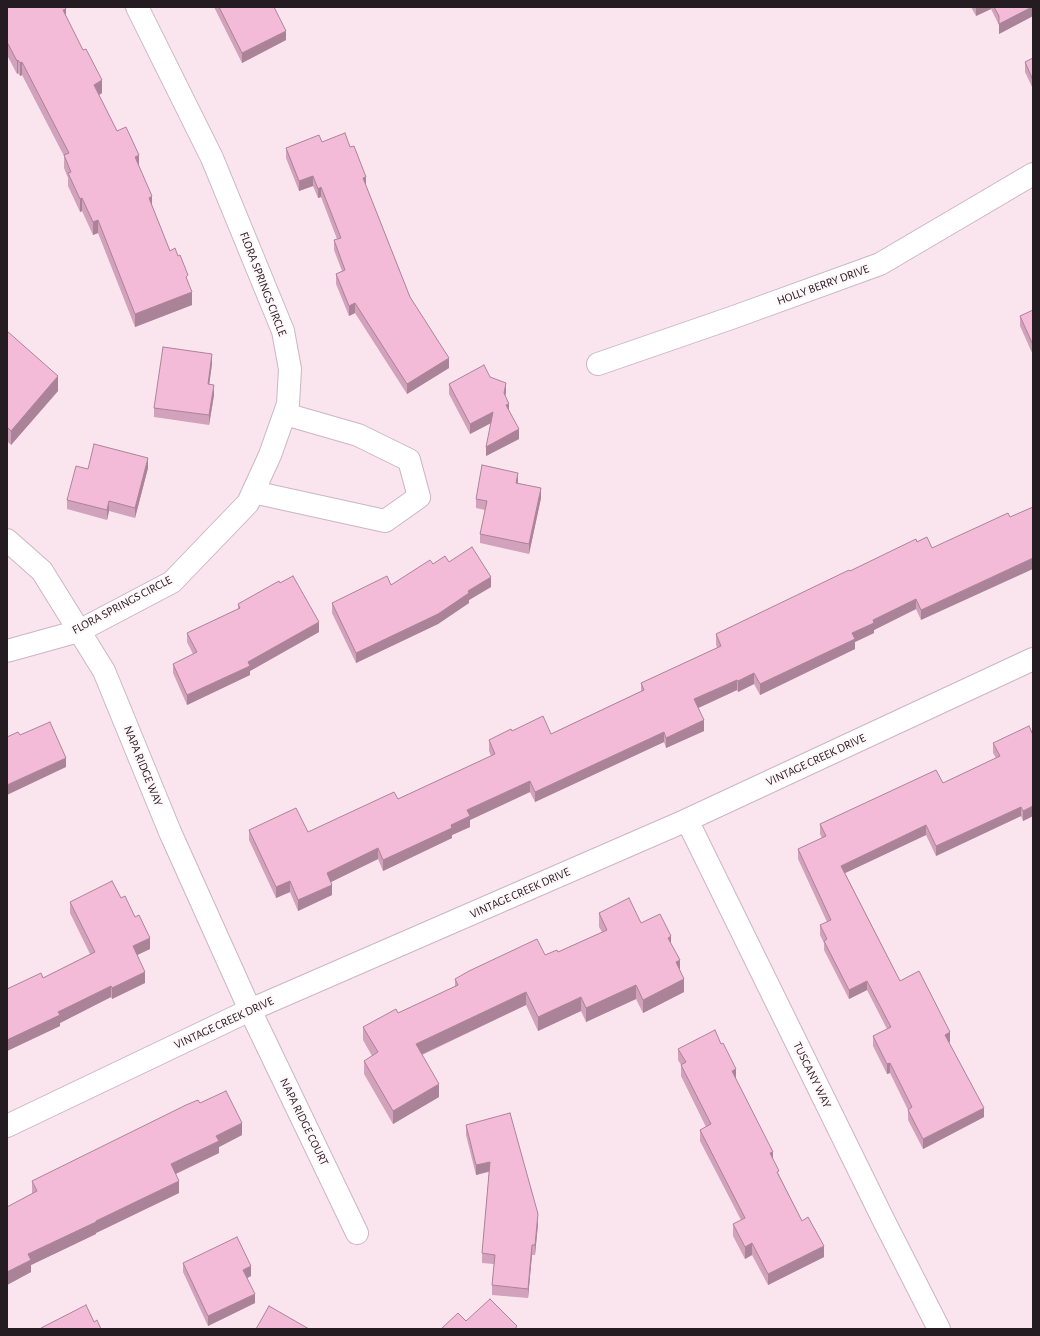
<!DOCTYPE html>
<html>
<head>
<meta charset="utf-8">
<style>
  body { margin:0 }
  #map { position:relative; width:1040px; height:1336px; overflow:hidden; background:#fae5ef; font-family:"Alegreya Sans",sans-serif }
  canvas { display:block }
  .frame { position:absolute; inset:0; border:8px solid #241c20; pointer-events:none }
</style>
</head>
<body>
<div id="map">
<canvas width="1040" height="1336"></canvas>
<div class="frame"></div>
</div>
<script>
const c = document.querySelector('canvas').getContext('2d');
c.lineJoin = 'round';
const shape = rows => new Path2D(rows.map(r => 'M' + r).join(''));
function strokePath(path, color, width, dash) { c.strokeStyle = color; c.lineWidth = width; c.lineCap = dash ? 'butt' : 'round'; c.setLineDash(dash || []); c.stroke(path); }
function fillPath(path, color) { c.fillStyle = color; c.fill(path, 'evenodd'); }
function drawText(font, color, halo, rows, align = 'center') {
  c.font = font + ' "Alegreya Sans",sans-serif'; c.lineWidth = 4; c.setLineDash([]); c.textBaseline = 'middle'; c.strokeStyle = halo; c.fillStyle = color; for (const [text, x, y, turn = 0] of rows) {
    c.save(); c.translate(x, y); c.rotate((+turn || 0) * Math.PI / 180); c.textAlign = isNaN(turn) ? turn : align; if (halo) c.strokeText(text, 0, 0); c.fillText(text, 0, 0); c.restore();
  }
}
const minor = shape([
  [598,364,734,317,880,264,1033,174],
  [253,492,385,521,419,497,409,460,358,435,285,414],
  [7,540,42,571,104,671,170,832,250,1010,357,1233],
  [7,651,79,631,172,582,248,503,270,455,288,404,290,369,283,331,212,158,137,7],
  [687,820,883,1219,939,1329],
  [7,1126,250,1010,687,820,1033,659]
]);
strokePath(minor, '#cbb6c1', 24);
strokePath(minor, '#fff', 22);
fillPath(shape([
  [7,7,66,16,102,93,99,95,117,131,139,166,152,206,170,251,188,281,192,305,135,327,98,233,93,235,82,211,80,212,68,186,68,178,64,168,64,156,22,75,20,76,18,73,17,74,7,55],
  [214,7,274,7,286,40,242,63],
  [971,7,1033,7,1033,16,999,34,999,25,991,9,976,16],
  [1033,58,1033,89,1025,72,1025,62],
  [322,142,366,186,410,297,449,368,407,394,355,313,349,316,336,284,336,274,342,271,334,250,334,240,337,239,321,197,318,198,313,186,299,191,286,158,286,148],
  [1033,310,1033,355,1020,326,1020,316],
  [7,331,58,391,11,445,7,441],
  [212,364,209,384,214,395,209,425,154,417,154,408],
  [490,377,506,392,505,396,509,410,519,439,486,456,491,423,470,434,449,394,449,384],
  [148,468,135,518,109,511,107,520,67,509,67,500,88,469],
  [518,482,518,483,541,498,529,554,480,543,480,534,485,510,476,508,476,499],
  [927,537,921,620,916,609,874,630,874,633,855,642,855,649,760,695,754,684,738,692,737,690,698,708,704,731,666,748,664,742,535,802,530,792,470,820,470,827,452,835,452,838,383,871,378,859,331,882,332,895,298,911,290,892,276,898,249,840,249,830,308,832,398,799,491,756,489,751,489,740,512,731,551,734,641,691,641,683,717,648,716,644,716,634,850,571],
  [449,562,491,587,469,600,469,603,438,624,356,663,332,613,332,603,391,585,433,564],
  [238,604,319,632,250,671,250,675,187,705,173,673,173,664,193,654,187,642,187,633,238,609],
  [1033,735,1033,816,1023,821,1021,816,936,856,926,835,845,873,900,981,950,1042,949,1042,984,1117,923,1149,908,1120,908,1110,890,1073,887,1074,873,1046,873,1036,887,1029,867,990,849,999,824,950,824,943,820,935,820,925,827,922,798,859,798,849,822,838,820,834,820,824,943,783,996,758,993,753,993,743],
  [121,898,150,949,137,955,145,983,112,999,111,997,60,1023,60,1026,7,1051,7,989,43,978,90,954,70,913,70,902],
  [599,913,641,923,671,944,680,970,684,992,643,1013,636,999,586,1022,581,1011,538,1031,526,1005,422,1055,439,1097,393,1124,364,1074,364,1061,372,1056,363,1040,363,1027,398,1013,455,987,455,979,558,952,602,932,599,927],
  [678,1049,736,1079,773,1160,779,1175,802,1221,824,1257,768,1285,752,1255,745,1259,733,1236,733,1224,741,1220,700,1141,700,1130,706,1127,681,1076,681,1065,678,1060],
  [200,1103,242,1135,219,1147,219,1153,176,1174,179,1193,96,1233,96,1234,31,1265,31,1272,7,1285,7,1207,32,1194,32,1181],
  [466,1125,538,1224,535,1255,532,1255,528,1298,492,1295,492,1285,494,1264,482,1263,482,1253,489,1172,476,1175,466,1135],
  [183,1263,251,1276,247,1278,255,1303,208,1326,183,1272]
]), '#d2a1bb');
fillPath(shape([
  [976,7,991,7,991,9,976,16],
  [1032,7,1033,7,1033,16,999,34,999,24],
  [66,9,66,22,63,10],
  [286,31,286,40,242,63,242,53],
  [18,60,18,73,17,74,17,61],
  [22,62,22,75,20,76,20,63],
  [102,80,102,93,94,98,94,85],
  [139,155,139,168,135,157],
  [313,176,313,186,299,191,299,181],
  [366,177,366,187,363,178],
  [321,187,321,197,318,198,318,189],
  [152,196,152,209,149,198],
  [82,198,82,211,80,212,80,199],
  [98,220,98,233,93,235,93,222],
  [192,292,192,305,135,327,135,314],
  [355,303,355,313,349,316,349,306],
  [212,354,212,364,208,394,208,384],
  [449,358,449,368,407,394,407,384],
  [58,376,58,391,11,445,11,431],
  [506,383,506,392,504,403,504,393],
  [214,385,214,395,209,425,209,415],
  [509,404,509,413,506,405],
  [493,412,493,422,470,434,470,424],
  [519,429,519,439,486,456,486,447],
  [148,458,148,468,135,518,135,508],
  [518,473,518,482,516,493,516,483],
  [541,488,541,498,529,554,529,544],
  [109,501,109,511,107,520,107,510],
  [1033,558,1033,569,921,620,921,610],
  [491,577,491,587,469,600,469,603,438,624,356,663,356,653,468,591],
  [916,599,916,609,874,630,874,633,855,642,855,649,760,695,760,684,873,620],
  [319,622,319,632,250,671,250,675,187,705,187,695],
  [754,673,754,684,738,692,738,681],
  [737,680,737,690,694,710,694,699],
  [704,720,704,731,666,748,666,738],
  [664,732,664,742,535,802,535,792],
  [66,758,66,767,7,795,7,785],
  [530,781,530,792,470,820,470,827,452,835,452,838,383,871,383,860,451,825,467,810],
  [1033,806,1033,816,1023,821,1023,811],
  [1021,807,1021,816,936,856,936,846],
  [926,825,926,835,841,875,841,866],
  [378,848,378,859,327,884,327,873],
  [290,881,290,892,276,898,276,887],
  [332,885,332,895,298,911,298,900],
  [671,936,671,950,668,938],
  [150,938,150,949,133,957,133,946],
  [680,960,680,973,676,962],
  [145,972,145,983,112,999,112,988],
  [684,979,684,992,643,1013,643,1000],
  [867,981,867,990,849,999,849,990],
  [636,985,636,999,586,1022,586,1008],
  [111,986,111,997,60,1023,60,1026,7,1051,7,1040,58,1012],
  [526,992,526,1005,416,1057,416,1044],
  [581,997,581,1011,538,1031,538,1017],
  [950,1032,950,1042,945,1044,945,1035],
  [890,1063,890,1073,887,1074,887,1064],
  [736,1069,736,1081,732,1071],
  [439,1084,439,1097,393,1124,393,1111],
  [984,1108,984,1117,923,1149,923,1139],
  [242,1123,242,1135,219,1147,219,1153,171,1176,171,1164,216,1136],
  [773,1152,773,1163,770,1153],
  [490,1162,490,1171,476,1175,476,1165],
  [179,1181,179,1193,96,1233,96,1234,31,1265,31,1272,7,1285,7,1272,28,1254],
  [538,1214,538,1224,535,1255,535,1245],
  [752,1243,752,1255,745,1259,745,1247],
  [532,1245,532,1255,528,1298,528,1289],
  [824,1246,824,1257,768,1285,768,1274],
  [251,1266,251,1276,243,1280,243,1270],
  [255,1294,255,1303,208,1326,208,1316]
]), '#ab8398');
const building = shape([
  [7,7,65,7,66,9,63,10,83,50,86,49,102,80,94,85,117,131,126,127,139,155,135,157,152,196,149,198,170,251,175,248,178,256,180,255,188,275,186,277,192,292,135,314,98,220,93,222,82,198,80,199,68,173,71,172,64,155,69,153,22,62,20,63,18,60,17,61,7,42,7,7],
  [219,7,274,7,286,31,242,53,219,7],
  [994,7,1032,7,999,24,999,16,994,7],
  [1033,58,1033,80,1025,62,1033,58],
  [345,133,350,147,354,146,366,177,363,178,410,297,449,358,407,384,355,303,349,306,336,274,345,270,334,240,341,238,321,187,318,189,313,176,299,181,286,148,319,135,322,142,345,133],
  [1033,310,1033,345,1020,316,1033,310],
  [7,331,58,376,11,431,7,427,7,331],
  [163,347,212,354,208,384,214,385,209,415,154,408,163,347],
  [484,365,490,377,506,383,504,393,509,404,506,405,519,429,486,447,493,412,470,424,449,384,484,365],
  [94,444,148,458,135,508,109,501,107,510,67,500,76,466,88,469,94,444],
  [482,465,518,473,516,483,541,488,529,544,480,534,487,501,476,499,482,465],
  [1033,507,1033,558,921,610,916,599,873,620,874,623,852,633,855,639,760,684,754,673,738,681,737,680,694,699,704,720,666,738,664,732,535,792,530,781,467,810,470,816,451,825,452,828,383,860,378,848,327,873,332,885,298,900,290,881,276,887,249,830,296,808,308,832,394,792,398,799,495,754,489,740,511,729,512,731,543,716,551,734,644,690,641,683,721,646,716,634,849,570,850,571,916,539,917,542,927,537,932,548,1008,513,1010,517,1033,507],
  [472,547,491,577,468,591,469,593,438,614,356,653,332,603,387,576,391,585,430,560,433,564,445,556,449,562,472,547],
  [293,576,319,622,248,662,250,666,187,695,173,664,197,652,187,633,240,608,238,604,279,581,280,583,293,576],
  [50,722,66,758,7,785,7,737,18,732,20,735,50,722],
  [1029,726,1033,735,1033,806,1023,811,1021,807,936,846,926,825,841,866,900,981,919,971,950,1032,945,1035,984,1108,923,1139,908,1110,912,1107,890,1063,887,1064,873,1036,891,1027,867,981,849,990,824,941,827,939,820,925,831,920,798,849,826,836,820,824,936,770,943,783,1000,756,993,743,1029,726],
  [112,881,121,898,125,896,135,917,139,915,150,938,133,946,145,972,112,988,111,986,58,1012,60,1015,7,1040,7,989,41,973,43,978,95,952,70,902,112,881],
  [629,898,641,923,660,914,671,936,668,938,680,960,676,962,684,979,643,1000,636,985,586,1008,581,997,538,1017,526,992,416,1044,439,1084,393,1111,364,1061,378,1052,363,1027,396,1009,398,1013,458,985,455,979,469,971,537,939,545,955,557,950,558,952,607,930,599,913,629,898],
  [715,1030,721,1044,723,1043,736,1069,732,1071,773,1152,770,1153,779,1171,777,1172,802,1221,808,1217,824,1246,768,1274,752,1243,745,1247,733,1224,745,1218,700,1130,711,1124,681,1065,686,1062,678,1049,715,1030],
  [226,1091,242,1123,216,1136,219,1141,171,1164,179,1181,96,1221,96,1222,28,1254,31,1260,7,1272,7,1207,37,1191,32,1181,186,1105,198,1100,200,1103,226,1091],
  [510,1113,538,1214,535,1245,532,1245,528,1289,492,1285,495,1255,482,1253,490,1162,476,1165,466,1125,510,1113],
  [237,1237,251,1266,243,1270,255,1294,208,1316,183,1263,237,1237],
  [490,1299,517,1326,515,1329,441,1329,458,1313,466,1321,490,1299],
  [86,1305,94,1322,97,1320,101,1329,41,1329,41,1328,86,1305],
  [269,1306,309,1329,256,1329,269,1306]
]);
fillPath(building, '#f4bbd9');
strokePath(building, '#ab8398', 1);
drawText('12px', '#241c20', '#fff6fa', [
  ["FLORA SPRINGS CIRCLE",263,284,69],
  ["HOLLY BERRY DRIVE",823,285,-20],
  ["FLORA SPRINGS CIRCLE",122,605,-28],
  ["VINTAGE CREEK DRIVE",816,760,-25],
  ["NAPA RIDGE WAY",143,766,68],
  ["VINTAGE CREEK DRIVE",520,893,-24],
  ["VINTAGE CREEK DRIVE",224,1023,-25],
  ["TUSCANY WAY",812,1075,64],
  ["NAPA RIDGE COURT",304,1122,64]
]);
</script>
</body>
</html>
